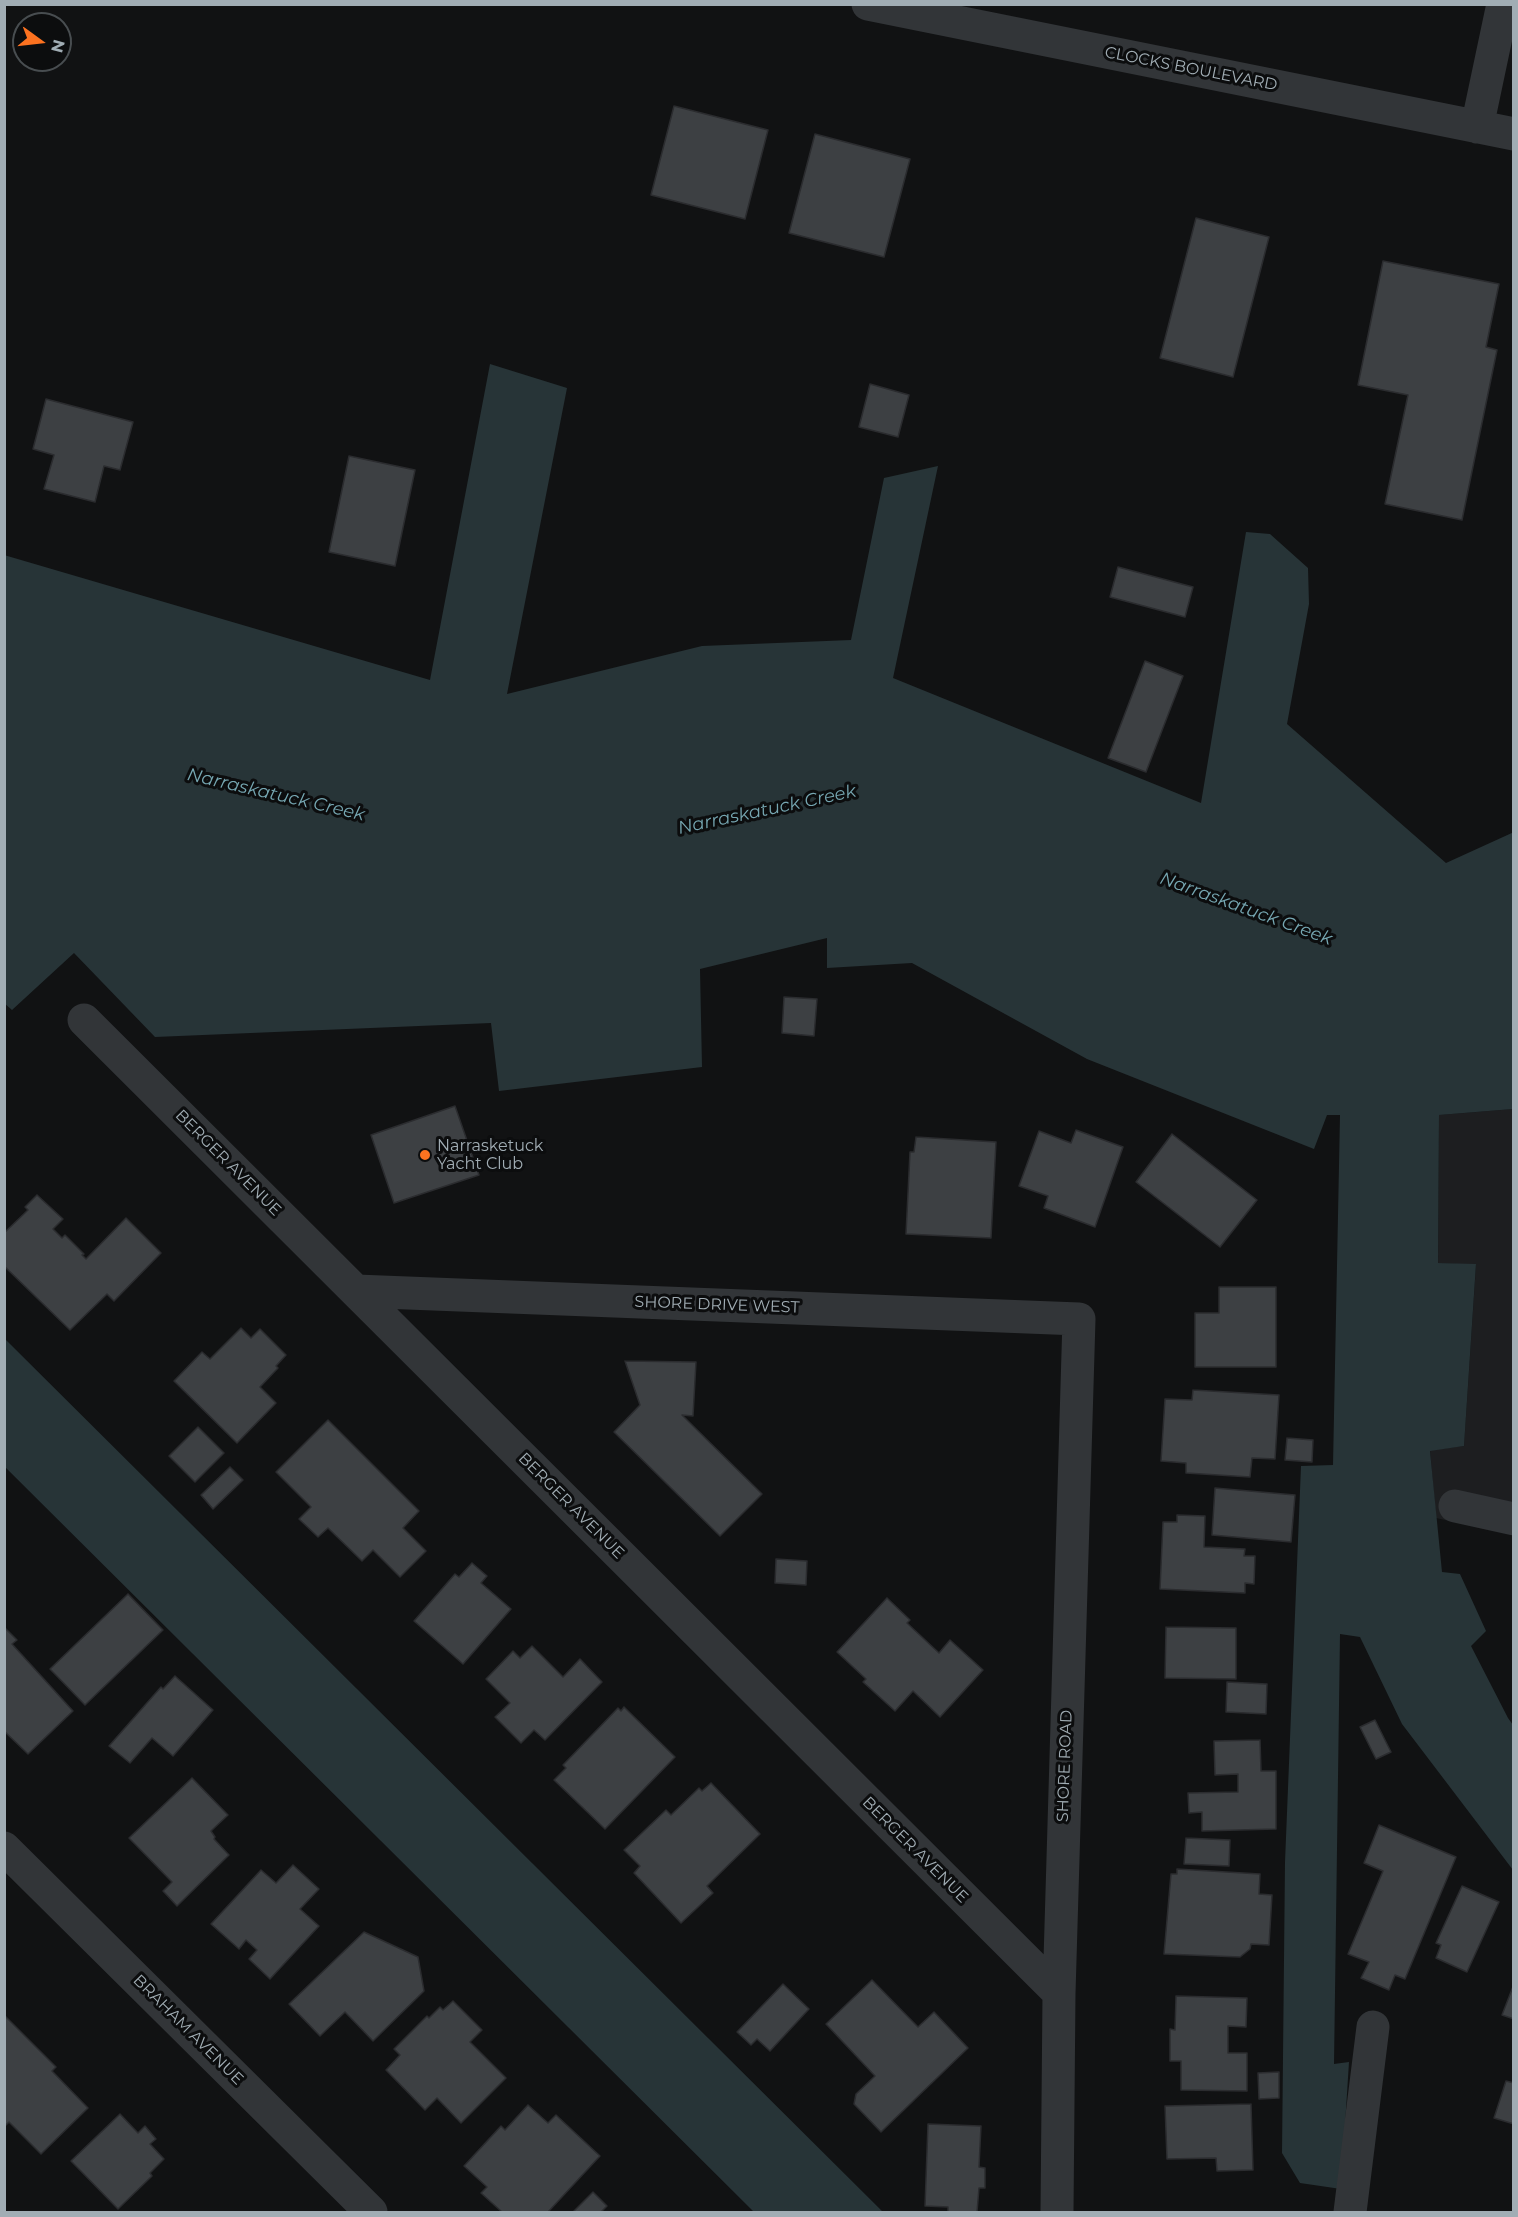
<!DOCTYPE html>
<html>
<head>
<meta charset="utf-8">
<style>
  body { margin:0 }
  #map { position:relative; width:1518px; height:2217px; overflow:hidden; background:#111213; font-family:Montserrat,sans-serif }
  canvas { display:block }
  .frame { position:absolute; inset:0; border:6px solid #a1adb4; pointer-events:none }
  .north { position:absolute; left:12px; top:12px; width:60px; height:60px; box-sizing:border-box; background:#0c0d0e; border:2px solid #484d50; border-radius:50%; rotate:105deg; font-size:16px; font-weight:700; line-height:24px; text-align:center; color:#a1adb4 }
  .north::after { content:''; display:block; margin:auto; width:21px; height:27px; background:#fc7220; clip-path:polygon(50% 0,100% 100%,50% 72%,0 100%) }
</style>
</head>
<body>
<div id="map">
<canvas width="1518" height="2217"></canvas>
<div class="frame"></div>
<div class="north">N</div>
</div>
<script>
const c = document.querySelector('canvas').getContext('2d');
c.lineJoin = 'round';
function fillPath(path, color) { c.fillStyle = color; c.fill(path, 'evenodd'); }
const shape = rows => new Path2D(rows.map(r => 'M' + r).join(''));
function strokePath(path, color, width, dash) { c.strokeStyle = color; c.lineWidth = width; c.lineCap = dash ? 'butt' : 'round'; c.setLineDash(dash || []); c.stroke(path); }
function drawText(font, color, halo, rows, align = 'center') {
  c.font = font + ' Montserrat,sans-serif'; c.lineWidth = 6; c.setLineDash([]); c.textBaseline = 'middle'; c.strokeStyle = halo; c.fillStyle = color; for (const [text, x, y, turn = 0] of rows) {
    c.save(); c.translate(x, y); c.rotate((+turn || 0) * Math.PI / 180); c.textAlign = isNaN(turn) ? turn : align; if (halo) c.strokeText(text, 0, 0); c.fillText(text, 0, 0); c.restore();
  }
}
fillPath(shape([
  [1513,1109,1513,1535,1436,1518,1430,1450,1464,1446,1476,1265,1438,1263,1439,1115]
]), '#1d1e20');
fillPath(shape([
  [490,364,567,388,507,694,702,646,851,640,884,478,938,466,893,678,1201,803,1246,532,1270,534,1308,568,1309,604,1287,724,1446,863,1514,832,1513,1109,1439,1115,1438,1263,1476,1264,1464,1446,1430,1451,1442,1572,1460,1574,1486,1631,1471,1646,1508,1718,1513,1725,1513,1870,1402,1724,1360,1637,1340,1634,1334,2064,1349,2062,1341,2189,1300,2183,1282,2153,1285,1862,1301,1466,1333,1465,1340,1115,1327,1115,1314,1149,1087,1059,912,963,827,968,827,938,700,969,702,1067,499,1091,491,1023,155,1037,74,953,12,1010,4,1003,4,555,430,680],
  [4,1339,5,1339,883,2212,754,2212,5,1467]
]), '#273437');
const building = shape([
  [674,106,768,130,745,219,651,195,674,106],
  [815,134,910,159,884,257,789,233,815,134],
  [1196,218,1269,237,1233,377,1160,358,1196,218],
  [1383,261,1499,284,1486,347,1497,350,1462,520,1385,504,1408,395,1358,385,1383,261],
  [870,384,909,395,898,437,859,427,870,384],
  [46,399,133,422,120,470,104,466,95,502,44,489,54,455,33,449,46,399],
  [349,456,415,470,395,566,329,552,349,456],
  [1118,567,1193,587,1185,617,1110,597,1118,567],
  [1145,661,1183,676,1146,772,1108,758,1145,661],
  [784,997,817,999,814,1036,782,1033,784,997],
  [455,1106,479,1175,394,1203,371,1135,455,1106],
  [1076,1130,1123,1147,1095,1227,1044,1208,1048,1196,1019,1186,1039,1131,1071,1143,1076,1130],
  [1172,1134,1257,1200,1220,1247,1136,1182,1172,1134],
  [916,1137,996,1142,991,1238,906,1234,910,1152,914,1152,916,1137],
  [37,1195,63,1219,53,1229,62,1238,65,1235,84,1254,82,1255,86,1259,126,1218,161,1253,114,1301,107,1294,70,1330,4,1266,4,1233,28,1210,25,1207,37,1195],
  [1219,1287,1276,1287,1276,1367,1195,1367,1195,1313,1219,1313,1219,1287],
  [241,1328,251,1338,260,1329,286,1355,276,1366,278,1368,260,1387,276,1403,237,1443,174,1381,202,1352,210,1359,241,1328],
  [625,1361,696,1362,693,1416,682,1415,762,1494,720,1536,614,1432,640,1405,625,1361],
  [1193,1390,1279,1395,1275,1459,1252,1458,1250,1477,1186,1473,1186,1463,1161,1461,1165,1399,1192,1400,1193,1390],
  [328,1420,419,1511,403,1528,426,1551,400,1577,373,1550,362,1561,328,1528,318,1537,299,1519,311,1507,276,1472,328,1420],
  [198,1427,224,1453,195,1482,169,1456,198,1427],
  [1287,1438,1313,1440,1312,1462,1285,1460,1287,1438],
  [230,1467,243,1480,213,1509,201,1495,230,1467],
  [1215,1488,1295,1495,1291,1542,1212,1535,1215,1488],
  [1177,1515,1205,1516,1204,1547,1245,1549,1244,1556,1255,1556,1254,1584,1245,1583,1245,1593,1160,1589,1163,1522,1177,1522,1177,1515],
  [776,1559,807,1561,806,1585,775,1583,776,1559],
  [472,1563,487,1576,481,1583,511,1609,463,1664,414,1621,455,1574,459,1577,472,1563],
  [128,1594,163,1630,85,1705,50,1669,128,1594],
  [887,1598,910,1620,907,1623,939,1653,950,1640,983,1670,940,1717,913,1691,895,1711,863,1682,866,1679,837,1652,887,1598],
  [4,1627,17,1640,12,1644,73,1711,28,1754,4,1731,4,1627],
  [1166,1627,1236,1628,1236,1679,1165,1678,1166,1627],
  [532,1646,563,1677,580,1659,602,1682,545,1740,534,1730,521,1743,495,1717,510,1703,486,1679,513,1651,520,1658,532,1646],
  [175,1676,213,1710,173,1756,152,1738,130,1763,109,1746,161,1687,163,1689,175,1676],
  [1227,1682,1267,1684,1266,1714,1226,1712,1227,1682],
  [624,1707,675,1757,605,1829,554,1780,566,1768,563,1765,618,1708,621,1711,624,1707],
  [1375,1720,1391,1752,1376,1759,1360,1727,1375,1720],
  [1260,1740,1261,1771,1276,1771,1276,1829,1202,1831,1202,1812,1189,1813,1188,1793,1238,1792,1238,1774,1215,1775,1214,1741,1260,1740],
  [192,1778,228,1815,211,1831,215,1837,214,1839,229,1855,177,1906,163,1891,172,1882,129,1838,192,1778],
  [711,1783,760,1834,707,1886,713,1893,681,1923,634,1873,640,1866,624,1850,666,1810,671,1815,699,1788,702,1791,711,1783],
  [1379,1825,1456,1857,1405,1979,1395,1975,1389,1990,1361,1978,1369,1962,1348,1954,1383,1871,1364,1863,1379,1825],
  [1186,1838,1230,1840,1229,1866,1184,1864,1186,1838],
  [293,1865,319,1889,300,1909,319,1926,270,1979,249,1959,257,1950,246,1940,239,1949,211,1924,261,1870,276,1883,293,1865],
  [1177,1869,1260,1874,1259,1894,1272,1895,1269,1945,1251,1944,1250,1949,1240,1957,1164,1954,1171,1874,1177,1874,1177,1869],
  [1462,1886,1499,1902,1467,1972,1436,1958,1441,1945,1436,1943,1462,1886],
  [364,1932,418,1957,424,1991,373,2041,345,2012,320,2036,289,2004,364,1932],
  [872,1980,918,2027,934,2012,968,2048,881,2132,854,2104,856,2094,875,2076,826,2024,872,1980],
  [783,1984,809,2009,770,2051,757,2039,751,2045,737,2032,783,1984],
  [1514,1984,1514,2019,1502,2015,1514,1984],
  [1176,1996,1247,1998,1246,2027,1228,2026,1228,2053,1247,2053,1247,2091,1181,2090,1181,2061,1170,2061,1170,2029,1175,2030,1176,1996],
  [453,2001,482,2030,470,2042,506,2078,461,2123,437,2098,425,2110,386,2070,400,2055,394,2049,427,2016,429,2018,440,2007,443,2010,453,2001],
  [4,2015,56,2067,52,2071,88,2108,41,2154,9,2122,4,2127,4,2015],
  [1279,2072,1279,2098,1259,2099,1258,2073,1279,2072],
  [1506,2081,1514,2083,1514,2124,1494,2118,1506,2081],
  [1251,2104,1253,2170,1217,2171,1216,2158,1167,2159,1165,2106,1251,2104],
  [528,2105,548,2123,556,2115,600,2156,548,2212,502,2212,481,2193,487,2187,464,2166,501,2126,505,2130,528,2105],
  [120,2114,138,2133,145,2126,156,2139,150,2144,164,2159,150,2173,152,2176,118,2209,71,2161,120,2114],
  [928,2124,981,2126,979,2167,985,2168,985,2188,979,2188,977,2212,948,2212,948,2207,925,2206,928,2124],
  [593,2192,607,2206,601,2212,573,2212,593,2192]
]);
fillPath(building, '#3d4043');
strokePath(building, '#2b2c2f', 1.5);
strokePath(shape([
  [868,4,1514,134],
  [1477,127,1503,4],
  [84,1020,1059,1993],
  [356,1291,1079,1319,1059,1993,1057,2212],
  [1455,1506,1514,1519],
  [4,1848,371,2212],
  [1350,2212,1373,2027]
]), '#323538', 33);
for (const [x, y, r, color] of [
  [425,1155,6,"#fc7220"]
]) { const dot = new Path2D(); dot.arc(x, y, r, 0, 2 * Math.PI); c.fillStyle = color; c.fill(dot); strokePath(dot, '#0c0d0e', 2); }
drawText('16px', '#a1adb4', '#0c0d0e', [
  ["CLOCKS BOULEVARD",1191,69,11],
  ["BERGER AVENUE",228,1163,45],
  ["SHORE DRIVE WEST",717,1305,2],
  ["BERGER AVENUE",571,1506,45],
  ["SHORE ROAD",1065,1766,-88],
  ["BERGER AVENUE",915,1850,45],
  ["BRAHAM AVENUE",188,2030,45]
]);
drawText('16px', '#a1adb4', '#0c0d0e', [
  ["Narrasketuck",437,1146],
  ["Yacht Club",437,1164]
], 'left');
drawText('italic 18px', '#76a7b2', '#0c0d0e', [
  ["Narraskatuck Creek",276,795,13],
  ["Narraskatuck Creek",767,810,-12],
  ["Narraskatuck Creek",1246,909,20]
]);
</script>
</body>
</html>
